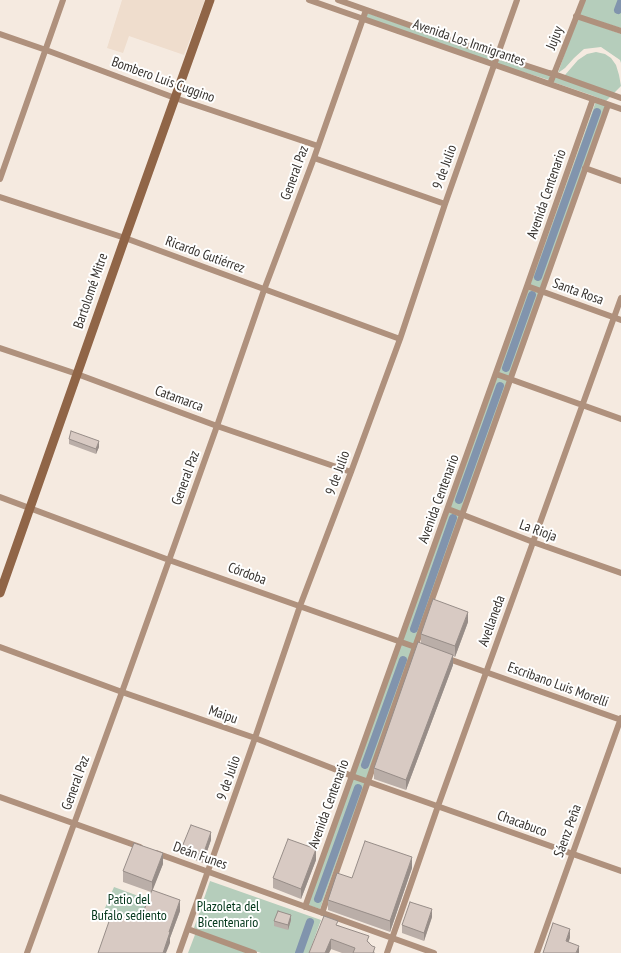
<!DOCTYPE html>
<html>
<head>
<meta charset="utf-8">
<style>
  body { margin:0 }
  canvas { display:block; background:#f5eae0 }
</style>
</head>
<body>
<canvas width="621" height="953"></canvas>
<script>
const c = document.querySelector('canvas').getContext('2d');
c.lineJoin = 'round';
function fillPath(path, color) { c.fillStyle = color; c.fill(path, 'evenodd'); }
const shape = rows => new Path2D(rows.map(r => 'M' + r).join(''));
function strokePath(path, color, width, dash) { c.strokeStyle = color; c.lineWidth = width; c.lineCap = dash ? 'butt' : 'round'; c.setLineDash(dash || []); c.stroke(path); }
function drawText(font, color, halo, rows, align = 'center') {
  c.font = font + ' "PT Sans Narrow",sans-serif'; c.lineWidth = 4; c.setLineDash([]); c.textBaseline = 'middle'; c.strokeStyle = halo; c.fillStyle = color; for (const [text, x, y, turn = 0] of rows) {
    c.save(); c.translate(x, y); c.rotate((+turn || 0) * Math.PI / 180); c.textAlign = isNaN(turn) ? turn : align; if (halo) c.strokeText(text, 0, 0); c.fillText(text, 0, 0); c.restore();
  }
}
fillPath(shape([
  [122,0,205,0,184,55,129,36,123,53,107,48]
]), '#efddcd');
fillPath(shape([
  [585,0,621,0,621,28,579,15],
  [367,13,495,57,493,62,366,18],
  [577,18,621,34,621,63,620,60,601,47,584,49,574,58,565,68,558,73],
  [596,52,605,54,611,58,616,65,619,75,621,86,606,101,591,95,553,82,555,77,565,75,578,60,587,54],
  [499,59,551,76,549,80,497,64],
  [596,101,606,106,320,909,308,905],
  [210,881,321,920,309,953,261,953,226,942,254,953,188,953,196,932,210,937,194,928],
  [114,887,152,901,141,929,102,915]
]), '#b5cdbb');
strokePath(shape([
  [618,10,621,2],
  [538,277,597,112],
  [506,368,532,295],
  [459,500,500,386],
  [414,629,453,518],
  [365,765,403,660],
  [318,899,358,788],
  [299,953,310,922]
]), '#8194ad', 8);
strokePath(shape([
  [309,0,621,109],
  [338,0,497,56,549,73,554,74,621,98],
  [576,16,621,31],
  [0,34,46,50,175,98,318,146],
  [550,84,583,0],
  [314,158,445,204],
  [585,168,621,181],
  [0,179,63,0],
  [0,197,125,238,400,339],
  [527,286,621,320],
  [0,348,77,374,217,426,351,472],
  [496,374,621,419],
  [0,497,169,560,418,648],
  [448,509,533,542,621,573],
  [0,647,122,692,255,738,352,776,621,871],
  [446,658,621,720],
  [0,797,140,847],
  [156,853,434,953],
  [305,907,527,286,593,99],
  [322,913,415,647,608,105],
  [188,929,254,953],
  [27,953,122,692,217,426,264,290,314,158,366,10],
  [179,953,255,738,300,606,351,472,400,339,445,204,517,0],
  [387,953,438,806,621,298],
  [537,953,621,718]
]), '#af917d', 6);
strokePath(shape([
  [0,593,125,238,210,0]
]), '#906547', 9);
fillPath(shape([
  [69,439,99,447,96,454,69,444],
  [468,622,455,657,453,656,453,665,406,790,374,779,374,768,421,643,421,634],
  [211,840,203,863,182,855,182,847],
  [316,860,301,899,273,888,273,878],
  [163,864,152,890,180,911,170,938,170,943,151,892,123,882,123,871],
  [412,868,390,932,328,910,328,900,352,878],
  [432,917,424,941,402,933,402,925],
  [291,920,288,930,274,926,274,921],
  [338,925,369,942,375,953,342,953,331,949,329,953,309,953]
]), '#baaea8');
fillPath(shape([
  [99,441,99,447,96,454,96,449],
  [468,612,468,622,455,657,455,646],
  [453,655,453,665,406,790,406,780],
  [211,832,211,840,203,863,203,855],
  [316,849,316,860,301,899,301,889],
  [163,853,163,864,152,892,152,882],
  [412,857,412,868,390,932,390,921],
  [180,900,180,911,170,938,170,943,166,953,163,953,169,932],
  [432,909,432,917,424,941,424,933],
  [291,915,291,920,288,930,288,925],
  [570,929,570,938,566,950,566,941],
  [331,939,331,949,329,953,325,953],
  [579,946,579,953,576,953]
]), '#978d88');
const building = shape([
  [71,431,99,441,96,449,69,439,71,431],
  [433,599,468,612,455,646,421,634,433,599],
  [418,642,453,655,406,780,374,768,418,642],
  [191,825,211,832,203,855,182,847,191,825],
  [288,839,316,849,301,889,273,878,288,839],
  [365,841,412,857,390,921,328,900,337,873,352,878,365,841],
  [134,843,163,853,152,882,123,871,134,843],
  [152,890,180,900,169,932,170,932,163,953,98,953,113,910,140,920,152,890],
  [410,902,432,909,424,933,402,925,410,902],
  [278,911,291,915,288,925,274,921,278,911],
  [324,916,338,921,336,925,369,936,367,941,372,946,375,947,373,953,353,953,355,948,331,939,325,953,309,953,324,916],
  [553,923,570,929,566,941,579,946,576,953,543,953,553,923]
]);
fillPath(building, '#d8cac3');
strokePath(building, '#978d88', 1);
drawText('14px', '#35312d', '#fff', [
  ["Jujuy",555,38,-69],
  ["Avenida Los Inmigrantes",469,43,19],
  ["Bombero Luis Cuggino",163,80,20],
  ["9 de Julio",445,167,-70],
  ["General Paz",295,173,-70],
  ["Avenida Centenario",547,194,-71],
  ["Ricardo Gutiérrez",205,255,20],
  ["Bartolomé Mitre",91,291,-71],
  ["Santa Rosa",578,292,20],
  ["Catamarca",179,399,20],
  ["9 de Julio",338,473,-70],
  ["General Paz",186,478,-70],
  ["Avenida Centenario",439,499,-70],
  ["La Rioja",538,531,20],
  ["Córdoba",247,574,20],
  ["Avellaneda",492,621,-70],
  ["Escribano Luis Morelli",558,685,20],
  ["Maipu",223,715,19],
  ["9 de Julio",229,778,-71],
  ["General Paz",76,783,-70],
  ["Avenida Centenario",329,804,-70],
  ["Chacabuco",522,824,20],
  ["Sáenz Peña",568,831,-70],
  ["Deán Funes",200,856,20]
]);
drawText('14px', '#03371b', '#fff', [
  ["Patio del",129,900],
  ["Bufalo sediento",129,916],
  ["Plazoleta del",228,907],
  ["Bicentenario",228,923]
]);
</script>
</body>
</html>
